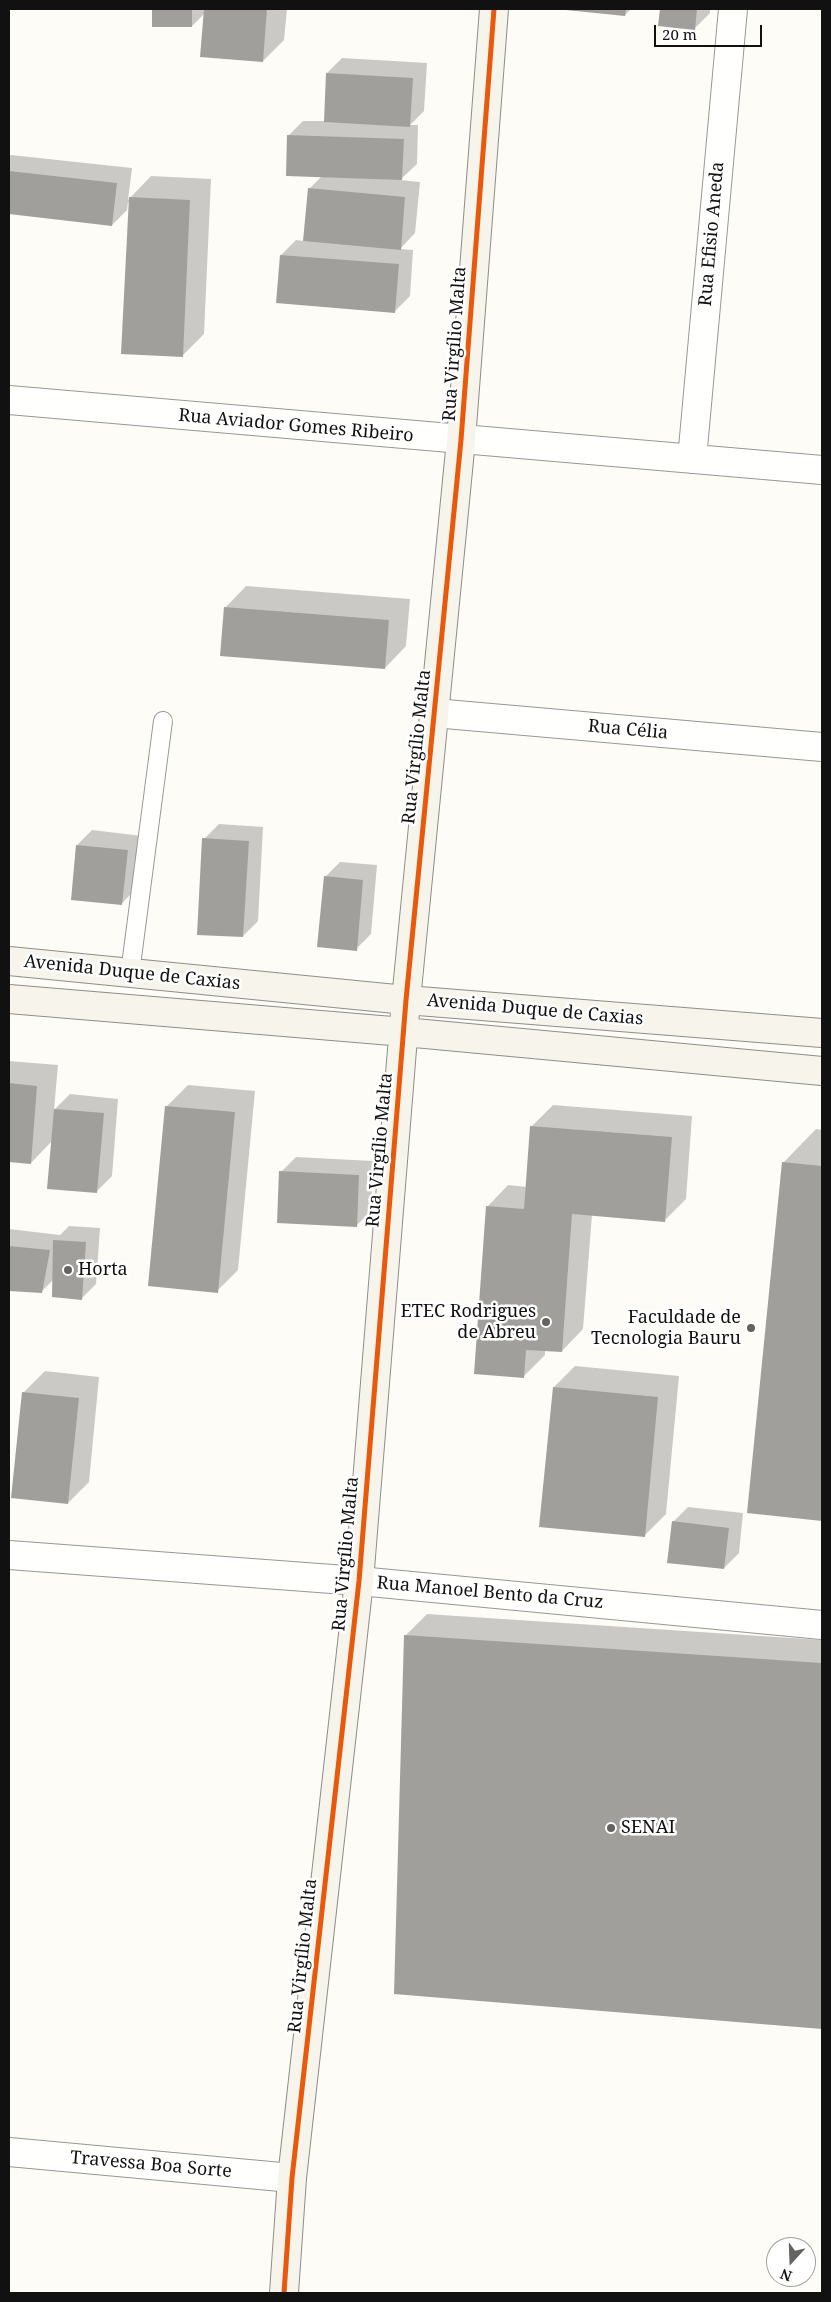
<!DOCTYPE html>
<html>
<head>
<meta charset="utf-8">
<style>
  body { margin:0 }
  #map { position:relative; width:831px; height:2302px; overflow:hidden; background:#fdfcf7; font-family:"Noto Serif",serif }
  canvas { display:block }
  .frame { position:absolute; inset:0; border:10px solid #111; pointer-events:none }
  .north { position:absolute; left:766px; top:2237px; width:50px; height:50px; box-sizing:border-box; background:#fff; border:1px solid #a0a0a0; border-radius:50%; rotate:200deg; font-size:14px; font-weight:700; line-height:20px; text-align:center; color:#111 }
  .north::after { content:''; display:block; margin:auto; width:18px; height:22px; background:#646362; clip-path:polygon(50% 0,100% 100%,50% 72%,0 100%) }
  .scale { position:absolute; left:654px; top:25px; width:108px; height:22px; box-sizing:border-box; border:2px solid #111; border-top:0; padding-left:6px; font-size:15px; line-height:18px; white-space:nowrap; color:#111; -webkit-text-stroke:4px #fff; paint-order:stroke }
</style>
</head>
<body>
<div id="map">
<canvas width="831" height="2302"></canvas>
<div class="frame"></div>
<div class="north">N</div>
<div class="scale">20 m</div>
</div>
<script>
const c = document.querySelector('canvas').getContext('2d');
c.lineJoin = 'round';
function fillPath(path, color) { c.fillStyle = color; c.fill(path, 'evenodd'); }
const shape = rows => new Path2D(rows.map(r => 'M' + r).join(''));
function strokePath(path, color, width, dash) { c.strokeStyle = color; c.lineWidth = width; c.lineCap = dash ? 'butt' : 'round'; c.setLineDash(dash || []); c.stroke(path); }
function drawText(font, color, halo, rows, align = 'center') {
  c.font = font + ' "Noto Serif",serif'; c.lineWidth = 5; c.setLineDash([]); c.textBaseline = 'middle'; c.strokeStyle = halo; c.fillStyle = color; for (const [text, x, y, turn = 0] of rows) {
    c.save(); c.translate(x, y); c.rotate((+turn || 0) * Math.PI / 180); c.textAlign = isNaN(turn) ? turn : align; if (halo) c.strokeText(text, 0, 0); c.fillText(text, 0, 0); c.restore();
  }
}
fillPath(shape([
  [153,9,287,9,284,40,263,61,205,13,192,26,153,26],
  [559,9,631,9,625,15],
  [661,9,710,9,710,13,695,28,660,25],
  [342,58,427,63,424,111,410,125,418,125,417,164,400,180,420,182,415,233,400,249,413,250,410,296,395,311,281,255,296,240,304,241,309,189,322,176,288,136,303,121,325,121,327,73],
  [11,155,132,168,128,200,151,176,211,179,204,334,182,356,130,203,128,202,127,210,112,225,9,213,9,157],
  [246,586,410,599,406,646,385,668,225,608],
  [219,824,263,827,258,921,243,936,204,839],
  [92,830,142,836,136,889,121,904,77,845],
  [340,862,377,865,371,934,356,949,325,877],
  [9,1061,58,1065,54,1110,70,1094,118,1099,112,1176,97,1191,52,1141,31,1163,9,1161],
  [188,1085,255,1091,238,1270,217,1291,167,1106],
  [553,1105,692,1116,686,1199,665,1220,592,1215,583,1329,562,1351,545,1350,545,1355,523,1377,487,1207,508,1185,527,1187,532,1126],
  [816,1129,822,1130,822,1520,749,1512,783,1163],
  [296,1157,373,1161,371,1211,356,1226,281,1172],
  [69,1226,100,1228,96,1284,81,1299,54,1279,41,1292,9,1290,9,1229,60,1235],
  [575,1366,679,1376,666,1514,644,1536,554,1387],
  [45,1371,99,1377,89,1482,68,1503,23,1393],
  [688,1507,743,1513,739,1553,724,1568,673,1522],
  [427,1614,822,1640,822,2027,396,1993,406,1635]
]), '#0003');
fillPath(shape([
  [152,9,192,9,192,27,152,27],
  [204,9,267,9,263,62,200,57],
  [556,9,626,9,625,16],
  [660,9,697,9,695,30,658,26],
  [326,73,413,78,410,127,324,122],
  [287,135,404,139,402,180,286,176],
  [9,171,117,183,112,226,9,214],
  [308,188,405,197,401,250,303,241],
  [129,197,190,200,183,357,121,354],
  [280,255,399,264,395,313,276,303],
  [224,607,389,620,385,669,220,656],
  [202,838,249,841,243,937,197,935],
  [76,845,128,850,122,905,71,900],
  [324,876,363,880,357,951,317,947],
  [9,1083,37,1086,31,1164,9,1162],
  [165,1106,235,1112,218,1293,148,1286],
  [54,1109,104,1113,97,1193,47,1189],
  [530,1126,672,1137,665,1222,572,1214,562,1352,526,1350,524,1378,474,1374,486,1206,524,1209],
  [782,1162,822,1166,822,1521,747,1513],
  [279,1171,359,1175,357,1227,277,1223],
  [53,1240,86,1242,82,1300,52,1297],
  [9,1246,50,1250,42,1293,9,1291],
  [553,1387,658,1397,645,1537,539,1527],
  [22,1392,79,1398,68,1504,11,1498],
  [672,1521,729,1528,724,1569,667,1563],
  [404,1635,822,1663,822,2029,394,1994]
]), '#a19f9c');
const lane = shape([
  [130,973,163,721]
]);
const street = shape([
  [9,400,822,470],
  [692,459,733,9],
  [434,713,822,747],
  [9,1555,359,1581,822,1625],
  [9,2152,292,2178]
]);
const secondary = shape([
  [9,961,406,1000,822,1033],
  [9,999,404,1032,822,1071],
  [284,2293,292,2178,359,1581,406,1000,461,440,494,9]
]);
strokePath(lane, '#979795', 20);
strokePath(street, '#979795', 30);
strokePath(secondary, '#8e8d8b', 30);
strokePath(lane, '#fffffe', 18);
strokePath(street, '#fffffe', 28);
strokePath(secondary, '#f6f4eb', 28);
strokePath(shape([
  [284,2293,292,2178,359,1581,406,1000,461,440,494,9]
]), '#e8590c', 5);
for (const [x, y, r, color] of [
  [68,1270,5,"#646362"],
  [546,1322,5,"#646362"],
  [751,1328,5,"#646362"],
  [611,1828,5,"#646362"]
]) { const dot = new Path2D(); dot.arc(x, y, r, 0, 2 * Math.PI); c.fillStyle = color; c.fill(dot); strokePath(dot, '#fff', 2); }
drawText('18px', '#111', '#fff', [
  ["Rua Efisio Aneda",712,234,-85],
  ["Rua Virgílio Malta",455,344,-86],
  ["Rua Aviador Gomes Ribeiro",296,426,5],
  ["Rua Célia",628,730,5],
  ["Rua Virgílio Malta",417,747,-84],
  ["Avenida Duque de Caxias",132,973,6],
  ["Avenida Duque de Caxias",535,1010,5],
  ["Rua Virgílio Malta",380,1150,-85],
  ["Rua Virgílio Malta",346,1554,-85],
  ["Rua Manoel Bento da Cruz",490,1593,5],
  ["Rua Virgílio Malta",303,1956,-84],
  ["Travessa Boa Sorte",151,2165,5]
]);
drawText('18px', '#111', '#fff', [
  ["Horta",78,1270],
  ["ETEC Rodrigues",536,1312,"right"],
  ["de Abreu",536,1333,"right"],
  ["Faculdade de",741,1318,"right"],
  ["Tecnologia Bauru",741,1339,"right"],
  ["SENAI",621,1828]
], 'left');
</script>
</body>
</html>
